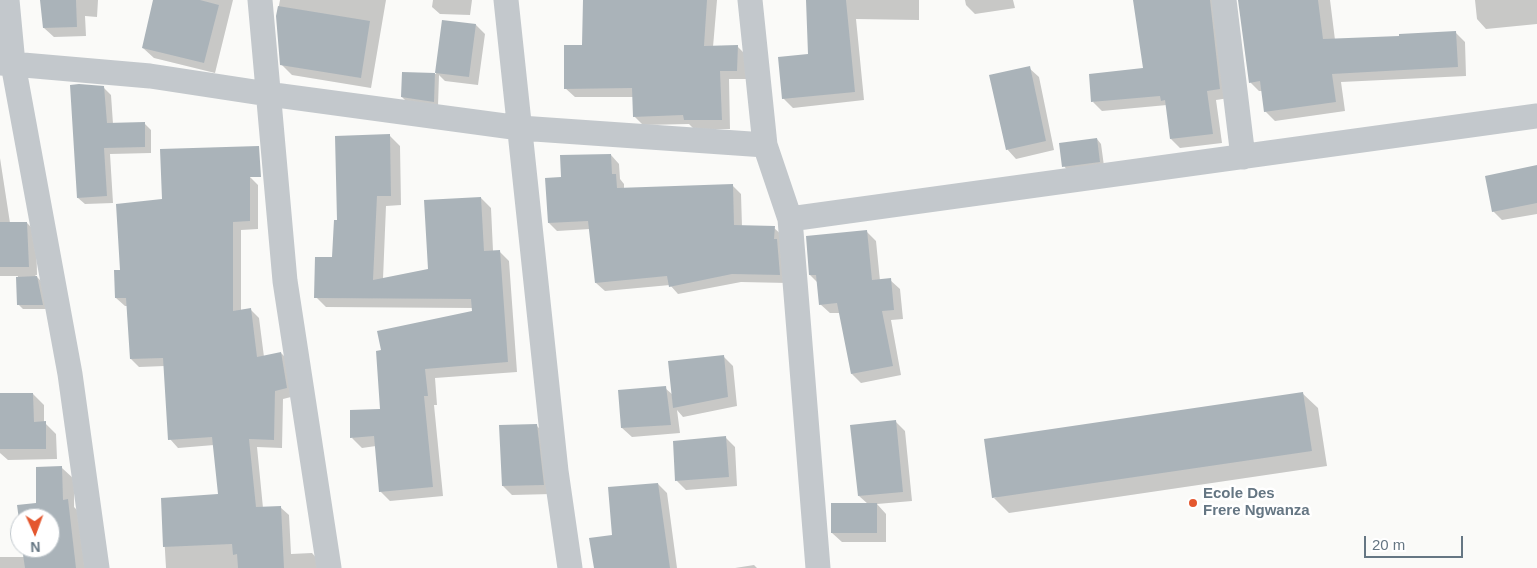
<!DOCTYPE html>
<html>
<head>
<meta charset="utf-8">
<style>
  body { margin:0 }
  #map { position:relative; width:1537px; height:568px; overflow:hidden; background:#fafaf8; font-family:Arial,sans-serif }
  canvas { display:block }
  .north { position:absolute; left:10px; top:508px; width:50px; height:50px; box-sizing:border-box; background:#fff; border:1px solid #c1c8cd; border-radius:50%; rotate:178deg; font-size:14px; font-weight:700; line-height:20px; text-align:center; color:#657683 }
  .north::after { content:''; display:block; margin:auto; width:18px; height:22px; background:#e4572e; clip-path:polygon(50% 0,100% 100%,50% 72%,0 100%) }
  .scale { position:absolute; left:1364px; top:536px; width:99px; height:22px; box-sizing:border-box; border:2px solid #657683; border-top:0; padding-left:6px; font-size:15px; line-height:18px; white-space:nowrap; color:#657683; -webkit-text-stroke:4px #fff; paint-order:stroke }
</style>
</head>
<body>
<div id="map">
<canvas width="1537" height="568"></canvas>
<div class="north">N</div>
<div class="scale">20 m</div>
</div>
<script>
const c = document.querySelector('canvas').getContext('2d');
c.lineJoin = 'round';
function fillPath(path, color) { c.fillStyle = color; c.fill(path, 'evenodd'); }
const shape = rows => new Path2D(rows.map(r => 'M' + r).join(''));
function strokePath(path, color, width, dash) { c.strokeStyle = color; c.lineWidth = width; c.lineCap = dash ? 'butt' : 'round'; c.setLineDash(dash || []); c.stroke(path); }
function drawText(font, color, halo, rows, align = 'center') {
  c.font = font + ' Arial,sans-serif'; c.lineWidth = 5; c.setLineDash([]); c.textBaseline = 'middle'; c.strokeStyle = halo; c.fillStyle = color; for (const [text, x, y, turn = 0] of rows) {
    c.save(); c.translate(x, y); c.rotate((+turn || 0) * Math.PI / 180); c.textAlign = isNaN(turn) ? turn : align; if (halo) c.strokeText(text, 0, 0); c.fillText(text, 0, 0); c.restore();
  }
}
fillPath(shape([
  [42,0,98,0,97,17,85,16,86,36,54,37,44,28],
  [155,0,233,0,215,73,154,58,143,48],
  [280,0,386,0,371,88,292,75,281,64,277,16],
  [433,0,472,0,470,15,440,14,432,7],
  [584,0,717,0,713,47,737,46,746,55,746,79,729,79,730,129,694,129,689,124,643,125,634,116,634,97,575,97,565,88,583,46],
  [808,0,919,0,919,20,856,19,864,100,793,108,783,98,810,55],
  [965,0,1013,0,1015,8,975,14,966,5],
  [1134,0,1223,0,1229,98,1216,100,1222,143,1180,148,1171,139,1167,105,1102,111,1093,102,1145,69],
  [1240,0,1330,0,1335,40,1400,37,1456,33,1465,42,1466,76,1341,82,1345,111,1275,121,1265,111,1262,91,1259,91,1250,82],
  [1475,0,1537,0,1537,24,1486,29,1477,19],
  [443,21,476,25,485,34,478,85,445,81,439,75,438,106,407,102,402,97,403,73,436,74],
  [1029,68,1039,77,1054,150,1016,159,1007,149],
  [104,88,111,95,113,124,144,123,151,130,151,153,110,154,113,203,85,204,78,198],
  [390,136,400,146,401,205,386,206,383,279,430,270,481,198,491,208,493,251,499,251,509,261,517,372,435,378,437,405,434,405,443,496,390,501,380,491,376,446,362,448,352,438,382,410,473,312,473,308,326,307,316,297,333,258,338,221],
  [1097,139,1101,144,1104,166,1068,171,1064,166],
  [611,155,619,164,620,179,624,184,624,189,732,185,741,194,742,227,774,228,783,236,788,283,741,282,678,294,670,285,605,291,596,283,590,229,557,231,549,223,562,179],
  [0,158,10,223,27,223,36,232,37,275,35,275,42,282,46,309,23,309,18,304,18,276,0,276],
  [1537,167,1537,214,1502,220,1493,211],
  [249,176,258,185,258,229,241,230,241,311,251,310,259,318,264,357,281,353,289,361,295,396,283,399,282,448,257,447,263,508,280,507,289,515,291,554,312,553,320,562,321,568,166,568,162,499,219,495,214,445,178,448,170,439,165,366,139,367,131,359,127,306,125,306,116,298,122,271,163,200],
  [867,232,876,241,880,281,890,280,900,289,903,319,891,320,901,375,861,383,852,374,840,313,830,313,820,304,818,283,810,275],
  [724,357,733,366,737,406,683,417,677,410,680,433,632,437,622,428,620,391,665,388,673,395],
  [1302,393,1318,408,1327,466,1009,513,994,498],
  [0,394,33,394,44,405,44,422,56,434,57,459,8,460,0,453],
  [896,422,905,431,912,501,877,504,886,514,886,542,842,542,832,533,868,504,859,496],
  [536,425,545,434,552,494,512,495,503,486],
  [726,438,735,447,737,486,686,490,677,481,674,443],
  [62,468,74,479,74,507,79,512,86,568,0,568,0,557,25,557,24,548,50,548,50,518,20,518,37,504],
  [658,484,667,493,677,568,595,568,613,536],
  [754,565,757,568,735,568]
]), '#0003');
fillPath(shape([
  [40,0,76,0,77,27,43,28],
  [153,0,200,0,219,5,204,63,142,48],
  [583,0,707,0,704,46,738,45,737,71,720,71,722,120,684,120,683,115,633,117,632,88,564,89,564,45,582,45],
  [806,0,846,0,855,92,782,99,778,57,808,54],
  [1133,0,1210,0,1220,89,1207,91,1213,134,1170,139,1165,100,1161,101,1160,96,1091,102,1089,74,1143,68],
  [1238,0,1318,0,1323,39,1399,36,1399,34,1456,31,1458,67,1332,74,1336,102,1264,112,1260,81,1249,83],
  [278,6,370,21,361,78,280,65,276,16],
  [442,20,476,24,469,77,435,73],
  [1030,66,1046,141,1006,150,989,75],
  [402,72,435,73,434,102,401,97],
  [79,84,104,86,107,123,145,122,145,147,104,148,107,196,77,198,70,85],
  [390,134,391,196,377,196,373,280,428,269,424,200,481,197,484,251,500,250,508,362,425,369,428,396,424,396,433,487,379,492,374,436,350,438,350,410,380,409,376,351,381,350,377,331,472,311,471,299,314,298,315,257,332,257,334,220,337,220,335,136],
  [1097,138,1100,162,1062,167,1059,143],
  [259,146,261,177,250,177,250,221,233,222,233,311,251,308,257,357,281,352,287,388,275,391,274,440,249,439,256,507,281,506,284,568,238,568,237,554,233,555,232,544,163,547,161,498,218,494,212,437,168,440,163,358,130,359,126,298,115,298,114,270,120,270,116,204,162,199,160,149],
  [611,154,612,174,616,174,617,188,733,184,734,225,775,226,774,239,777,239,780,275,732,274,669,287,667,276,595,283,588,221,548,223,545,178,561,177,560,155],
  [1537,165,1537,203,1492,212,1485,176],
  [0,222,27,222,29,267,0,267],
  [867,230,872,280,891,278,894,310,882,311,893,366,851,374,837,303,819,305,816,275,809,275,806,236],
  [37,276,43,305,17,305,16,277],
  [724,355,728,397,673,408,668,361],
  [666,386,671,425,621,428,618,390],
  [1303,392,1312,451,992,498,984,439],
  [0,393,33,393,34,422,46,421,46,449,0,449],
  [896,420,903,492,858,496,850,425],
  [537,424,544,485,502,486,499,425],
  [726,436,729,477,675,481,673,441],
  [62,466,63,500,68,499,76,568,25,568,22,548,50,548,50,518,20,518,20,527,17,505,36,503,36,467],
  [658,483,670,568,594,568,589,538,612,535,608,487],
  [831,503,877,503,877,533,831,533]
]), '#aab3b9');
strokePath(shape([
  [7,0,13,64,70,374,97,568],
  [260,0,285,281,329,568],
  [506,0,556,471,570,568],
  [750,0,765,145,790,219,818,568],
  [1224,0,1243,157],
  [0,63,150,76,268,94,520,128,765,145],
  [790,219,1537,116]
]), '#c3c8cc', 25);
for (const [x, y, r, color] of [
  [1193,503,5,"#e4572e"]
]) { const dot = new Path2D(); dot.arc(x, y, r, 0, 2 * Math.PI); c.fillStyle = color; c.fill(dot); strokePath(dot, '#fff', 2); }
drawText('bold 15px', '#657683', '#fff', [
  ["Ecole Des",1203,494],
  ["Frere Ngwanza",1203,511]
], 'left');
</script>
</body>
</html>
